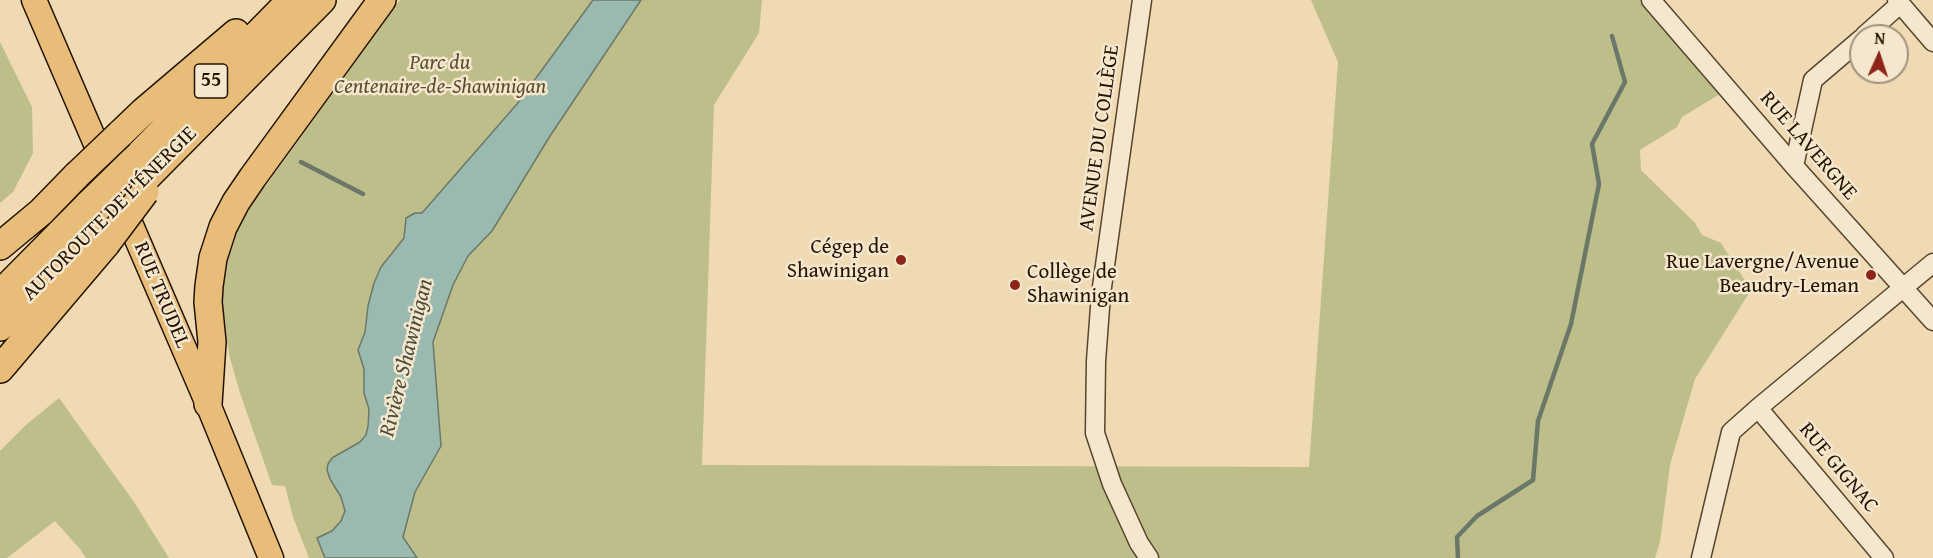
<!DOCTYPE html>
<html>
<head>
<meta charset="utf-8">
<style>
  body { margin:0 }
  #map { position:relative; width:1933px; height:558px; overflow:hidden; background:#f0dab3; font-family:"Gentium Book Plus",serif }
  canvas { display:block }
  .north { position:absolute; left:1849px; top:24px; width:60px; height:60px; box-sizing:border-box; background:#f5e7ce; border:2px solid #a1927c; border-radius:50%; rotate:3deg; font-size:16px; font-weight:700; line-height:24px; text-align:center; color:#241300 }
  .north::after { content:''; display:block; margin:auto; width:21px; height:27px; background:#8f2418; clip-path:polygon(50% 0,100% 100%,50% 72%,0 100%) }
</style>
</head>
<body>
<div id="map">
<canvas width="1933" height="558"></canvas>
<div class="north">N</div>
</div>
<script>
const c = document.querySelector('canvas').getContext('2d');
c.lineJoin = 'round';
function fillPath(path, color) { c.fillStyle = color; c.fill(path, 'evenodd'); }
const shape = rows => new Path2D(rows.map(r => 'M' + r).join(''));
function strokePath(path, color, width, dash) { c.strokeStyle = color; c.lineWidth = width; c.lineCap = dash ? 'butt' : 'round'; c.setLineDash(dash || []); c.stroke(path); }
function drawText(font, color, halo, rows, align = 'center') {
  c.font = font + ' "Gentium Book Plus",serif'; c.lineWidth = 5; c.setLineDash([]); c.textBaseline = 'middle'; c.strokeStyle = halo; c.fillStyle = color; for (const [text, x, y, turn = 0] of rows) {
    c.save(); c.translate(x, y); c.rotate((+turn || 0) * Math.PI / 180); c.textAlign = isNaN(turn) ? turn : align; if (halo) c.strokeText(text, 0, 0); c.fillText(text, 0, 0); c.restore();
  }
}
fillPath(shape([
  [400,0,593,0,517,104,422,213,406,218,404,238,389,255,374,283,368,306,365,332,358,350,364,369,364,393,369,409,366,435,330,479,341,497,345,511,341,521,332,531,317,538,325,558,309,558,293,517,285,486,272,485,240,393,230,358,221,309,221,291,225,268,230,246,240,224,254,202],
  [641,0,762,0,759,33,714,105,702,465,1309,467,1338,62,1311,0,1656,0,1730,88,1682,117,1677,127,1640,150,1641,170,1695,223,1702,235,1721,243,1751,290,1695,379,1670,465,1660,542,1655,558,417,558,403,537,415,492,441,446,433,342,453,285,468,256,492,231,550,136],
  [0,42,32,107,33,153,13,192,0,203],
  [59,398,134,502,169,558,86,558,80,549,55,521,7,558,0,558,0,451,27,424]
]), '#bdbe8a');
const water = shape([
  [593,0,641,0,550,136,492,231,468,256,453,285,433,342,441,446,415,492,403,537,417,558,325,558,317,538,332,531,341,521,345,511,341,497,330,479,327,470,328,464,332,458,360,442,366,435,368,426,369,409,364,393,364,369,358,350,365,332,368,306,374,283,381,267,404,238,406,218,415,213,422,213,517,104,593,0]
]);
fillPath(water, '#9abaaf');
strokePath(water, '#6b7769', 1.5);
strokePath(shape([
  [301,162,363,194],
  [1458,558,1457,537,1477,516,1533,480,1538,421,1571,324,1599,184,1592,144,1625,82,1612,36]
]), '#6b7769', 4.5);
const minor = shape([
  [1142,0,1101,294,1096,361,1095,433,1112,484,1139,543,1149,558],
  [1651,0,1794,166,1933,321],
  [1897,0,1933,42],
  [1864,36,1900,4],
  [1794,166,1813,80,1861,39],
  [1758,408,1884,558],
  [1701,558,1731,432,1758,408,1933,263]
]);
const major = shape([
  [34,0,208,404,271,558]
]);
const highway = shape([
  [120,134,143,112,236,33],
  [132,162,291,0],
  [141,183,322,0],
  [0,246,41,212,77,175],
  [0,294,89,204],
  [0,327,99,225],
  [0,369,106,244],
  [208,404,212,342,208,302,209,286,213,258,223,227,236,202,253,177,382,0]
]);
strokePath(minor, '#57452d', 21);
strokePath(major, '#241300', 27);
strokePath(highway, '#241300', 30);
strokePath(minor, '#f5e7ce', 18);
strokePath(major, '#e8bd7a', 24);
strokePath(highway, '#e8bd7a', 27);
const highwayBridge = shape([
  [77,175,120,134],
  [89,204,132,162],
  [106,244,145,192]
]);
strokePath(highwayBridge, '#241300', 30, []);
strokePath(highwayBridge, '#e8bd7a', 27);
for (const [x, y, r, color] of [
  [901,260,6,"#8f2418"],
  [1871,275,6,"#8f2418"],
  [1015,285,6,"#8f2418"]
]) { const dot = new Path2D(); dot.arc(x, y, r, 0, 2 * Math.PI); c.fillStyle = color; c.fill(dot); strokePath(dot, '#f5e7ce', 2); }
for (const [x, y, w] of [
  [211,81,33]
]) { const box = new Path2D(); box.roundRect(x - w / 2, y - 17, w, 34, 4.5); c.fillStyle = '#f5e7ce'; c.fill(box); strokePath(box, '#241300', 1.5); }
drawText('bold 20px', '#241300', null, [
  ["55",211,81]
]);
drawText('italic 21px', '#5a4f30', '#f5e7ce', [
  ["Parc du",440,64],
  ["Centenaire-de-Shawinigan",440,88]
]);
drawText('21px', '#241300', '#f5e7ce', [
  ["AVENUE DU COLLÈGE",1100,138,-82],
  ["RUE LAVERGNE",1808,146,49],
  ["AUTOROUTE DE L'ÉNERGIE",110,214,-45],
  ["RUE TRUDEL",161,295,67],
  ["RUE GIGNAC",1838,468,50]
]);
drawText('21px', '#241300', '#f5e7ce', [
  ["Cégep de",889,248],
  ["Shawinigan",889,272],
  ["Rue Lavergne/Avenue",1859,263],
  ["Beaudry-Leman",1859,287],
  ["Collège de",1027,273,"left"],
  ["Shawinigan",1027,297,"left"]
], 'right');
drawText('italic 22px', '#4d4d3d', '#f5e7ce', [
  ["Rivière Shawinigan",407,358,-76]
]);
</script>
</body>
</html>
